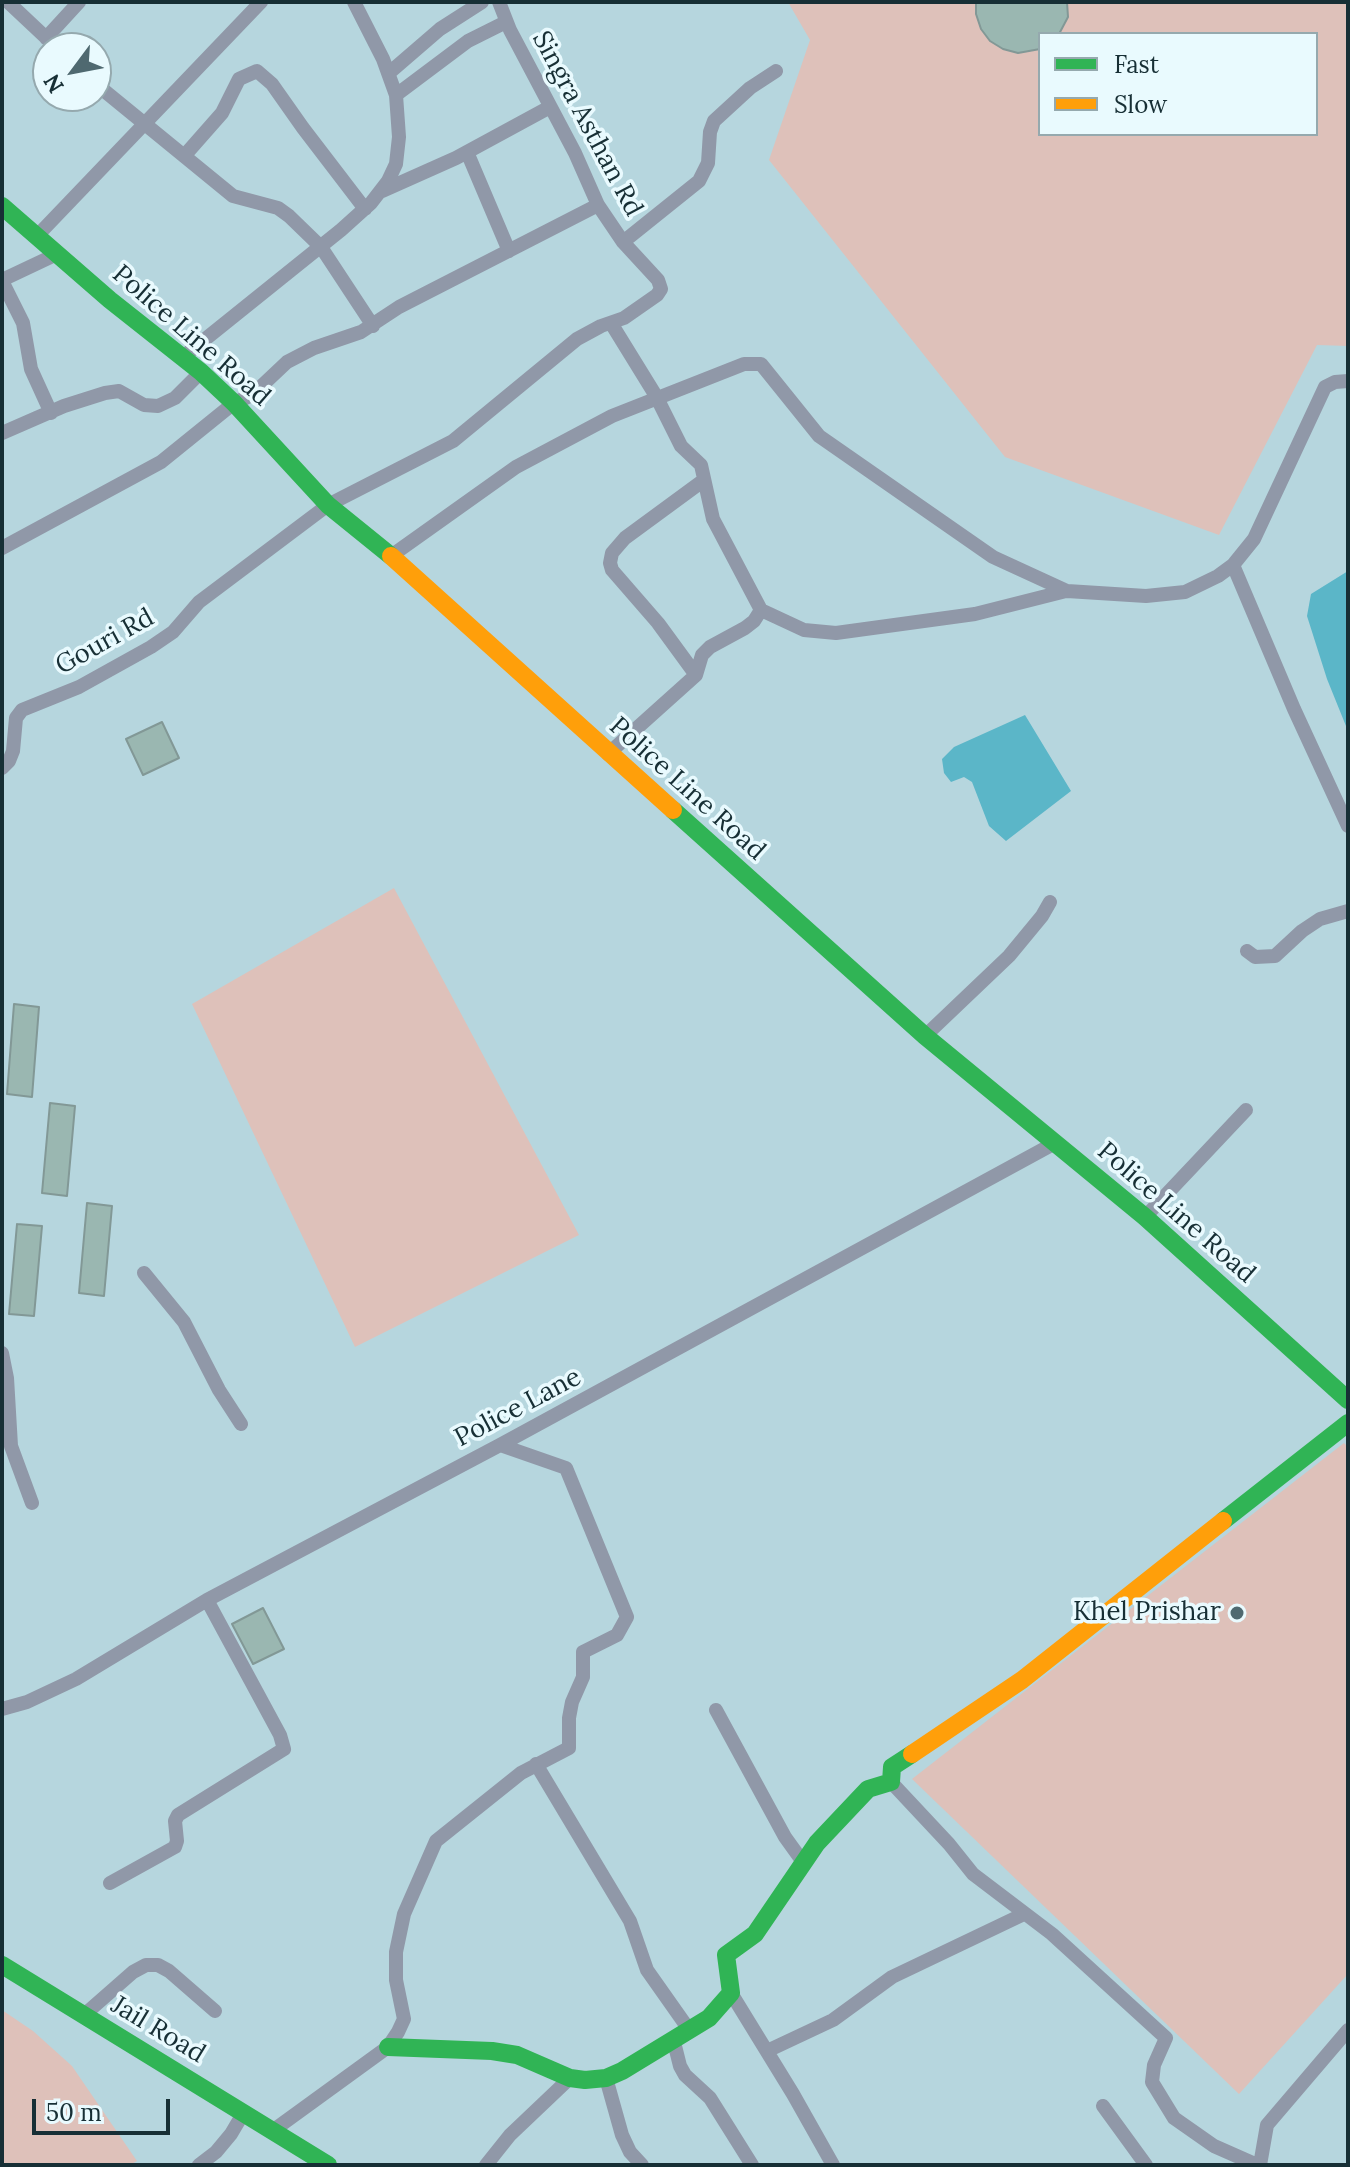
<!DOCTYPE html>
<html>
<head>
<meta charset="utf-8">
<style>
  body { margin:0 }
  #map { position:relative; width:1350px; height:2167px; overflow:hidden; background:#b6d6de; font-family:Lora,serif }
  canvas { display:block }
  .frame { position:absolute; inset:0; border:4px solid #172f35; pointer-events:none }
  .legend { position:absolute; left:1038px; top:32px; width:280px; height:104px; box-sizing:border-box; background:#e9fafe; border:2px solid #95a9ae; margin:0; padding:10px 14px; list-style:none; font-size:24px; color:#172f35 }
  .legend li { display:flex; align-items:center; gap:16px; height:40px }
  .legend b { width:40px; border:2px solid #95a9ae }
  .north { position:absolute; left:32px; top:32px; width:80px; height:80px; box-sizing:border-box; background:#e9fafe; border:2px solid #95a9ae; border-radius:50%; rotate:238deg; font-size:22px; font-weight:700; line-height:32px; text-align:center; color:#172f35 }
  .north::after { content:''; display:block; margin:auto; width:28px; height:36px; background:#4f6970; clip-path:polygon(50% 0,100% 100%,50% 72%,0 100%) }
  .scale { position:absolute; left:32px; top:2099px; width:138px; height:36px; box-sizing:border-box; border:4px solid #172f35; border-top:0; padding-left:10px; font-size:24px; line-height:28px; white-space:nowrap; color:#172f35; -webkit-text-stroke:6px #e9fafe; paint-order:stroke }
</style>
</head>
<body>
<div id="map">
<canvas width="1350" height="2167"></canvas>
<div class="frame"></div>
<ul class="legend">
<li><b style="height:10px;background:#30b455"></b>Fast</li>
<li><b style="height:10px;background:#ff9f0a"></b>Slow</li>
</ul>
<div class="north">N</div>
<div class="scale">50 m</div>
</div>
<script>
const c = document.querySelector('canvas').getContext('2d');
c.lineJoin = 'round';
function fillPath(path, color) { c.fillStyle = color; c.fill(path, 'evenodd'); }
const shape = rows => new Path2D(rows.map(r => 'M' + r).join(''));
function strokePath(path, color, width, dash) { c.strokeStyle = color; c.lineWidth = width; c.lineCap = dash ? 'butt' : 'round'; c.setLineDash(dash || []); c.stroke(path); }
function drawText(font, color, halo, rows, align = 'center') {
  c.font = font + ' Lora,serif'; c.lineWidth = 7; c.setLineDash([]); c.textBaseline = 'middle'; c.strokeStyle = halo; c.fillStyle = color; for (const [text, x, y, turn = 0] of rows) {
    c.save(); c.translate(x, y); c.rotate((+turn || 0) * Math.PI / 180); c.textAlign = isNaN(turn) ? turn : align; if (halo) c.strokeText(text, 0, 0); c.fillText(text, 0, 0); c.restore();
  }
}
fillPath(shape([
  [788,2,1348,2,1348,346,1317,345,1219,535,1005,457,769,160,810,40],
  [1040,34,1316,34,1316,134,1040,134],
  [394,888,579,1235,355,1347,192,1004],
  [1344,1443,1348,1447,1348,1974,1239,2094,912,1779],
  [2,2010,33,2031,72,2066,137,2161,130,2165,2,2165]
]), '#dec1ba');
fillPath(shape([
  [1348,571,1348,731,1327,679,1307,616,1311,594],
  [1025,715,1071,791,1006,841,989,826,972,782,964,777,951,782,944,773,942,759,954,747]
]), '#5bb6c8');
const building = shape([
  [976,2,1067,2,1068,17,1059,34,1040,34,1040,49,1018,53,1003,49,990,41,981,29,976,14,976,2],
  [162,722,179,758,143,775,126,739,162,722],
  [14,1004,39,1007,32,1097,7,1094,14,1004],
  [50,1103,75,1106,67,1196,42,1193,50,1103],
  [87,1203,112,1206,104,1296,79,1293,87,1203],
  [17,1224,42,1226,34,1316,9,1314,17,1224],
  [263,1608,284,1649,253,1664,232,1624,263,1608]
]);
fillPath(building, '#9ab7b1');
strokePath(building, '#829896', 2);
strokePath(shape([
  [8,2,57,48],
  [46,38,79,2],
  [389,73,440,29,482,2],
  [96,84,233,196,278,208,289,216,321,247,373,326],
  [396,95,468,41,506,22],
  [467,152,509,251],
  [185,155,222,113,239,79,257,71,272,84,303,128,365,209],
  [382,191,456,158,550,107],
  [37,236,261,2],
  [623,242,699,181,708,163,710,132,714,121,750,88,776,71],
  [2,280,57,254],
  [2,281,23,323,31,369,51,413],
  [183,357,341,230,371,203,388,181,396,164,399,137,396,95,383,59,354,2],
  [2,433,64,406,105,393,119,391,144,405,158,406,175,398,201,372],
  [2,548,161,462,234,403,252,395,287,362,314,348,361,332,399,307,598,205],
  [391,556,516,467,612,416,744,364,761,364,819,436,993,557,1067,591,1146,596,1185,592,1218,576,1233,565,1254,539,1325,387,1335,382,1348,381],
  [1233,565,1294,709,1348,826],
  [761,610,804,630,836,633,975,614,1066,591],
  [696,675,658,623,612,570,610,563,612,553,625,538,704,480],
  [608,754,696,675,702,655,710,647,745,628,754,621,761,610,713,519,701,465,681,446,656,396,611,323],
  [2,768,9,761,13,751,16,718,22,710,79,687,151,647,173,632,199,602,328,505,453,441,577,339,601,326,624,318,657,295,661,289,658,280,623,242,598,205,575,153,510,30,499,2],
  [1247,951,1255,957,1275,956,1302,931,1320,919,1348,911],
  [925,1036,1009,956,1042,916,1050,902],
  [1145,1217,1246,1110],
  [144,1273,184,1322,219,1390,241,1424],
  [2,1353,7,1378,11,1446,32,1503],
  [2,1709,27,1702,76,1679,207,1600,500,1445,1055,1143],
  [716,1710,785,1837,803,1862],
  [536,1764,630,1921,647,1970,690,2031],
  [891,1782,949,1844,973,1874,1052,1934,1166,2038,1154,2065,1152,2082,1174,2118,1214,2146,1257,2165],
  [110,1883,175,1847,177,1841,175,1821,178,1815,284,1749,280,1735,207,1600],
  [731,1993,793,2094,833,2165],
  [84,2015,133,1972,146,1965,158,1965,169,1971,215,2011],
  [674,2042,680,2066,685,2075,710,2098,752,2165],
  [767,2051,833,2020,892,1977,1024,1914],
  [606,2078,622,2135,630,2152,642,2165],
  [1103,2106,1146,2165],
  [271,2132,388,2047,398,2032,404,2019,396,1980,396,1952,404,1914,436,1841,521,1773,569,1748,569,1718,572,1702,583,1677,583,1652,617,1635,627,1617,566,1468,500,1445],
  [199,2165,216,2152,231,2134,244,2112],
  [486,2165,510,2135,570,2078],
  [1260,2165,1267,2125,1348,2030]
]), '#9098a8', 14);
strokePath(shape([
  [2,206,110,300,201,372,234,403,328,505,391,556],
  [673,810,925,1036,1145,1217,1348,1400],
  [1223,1521,1348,1423],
  [2,1965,328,2165],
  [388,2047,492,2051,517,2055,570,2078,585,2080,606,2078,622,2071,709,2018,731,1993,726,1955,755,1934,817,1843,868,1789,891,1782,892,1767,912,1754]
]), '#30b455', 18);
strokePath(shape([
  [391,556,673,810],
  [912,1754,1022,1680,1223,1521]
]), '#ff9f0a', 18);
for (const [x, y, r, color] of [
  [1237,1613,8,"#4f6970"]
]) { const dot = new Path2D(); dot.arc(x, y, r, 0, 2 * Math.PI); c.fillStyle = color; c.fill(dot); strokePath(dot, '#e9fafe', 3); }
drawText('26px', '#172f35', '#e9fafe', [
  ["Singra Asthan Rd",587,124,62],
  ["Police Line Road",191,336,41],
  ["Gouri Rd",105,642,-29],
  ["Police Line Road",687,789,42],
  ["Police Line Road",1176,1213,41],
  ["Police Lane",518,1408,-28],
  ["Jail Road",158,2030,31]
]);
drawText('26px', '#172f35', '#e9fafe', [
  ["Khel Prishar",1221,1613]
], 'right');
</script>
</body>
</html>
